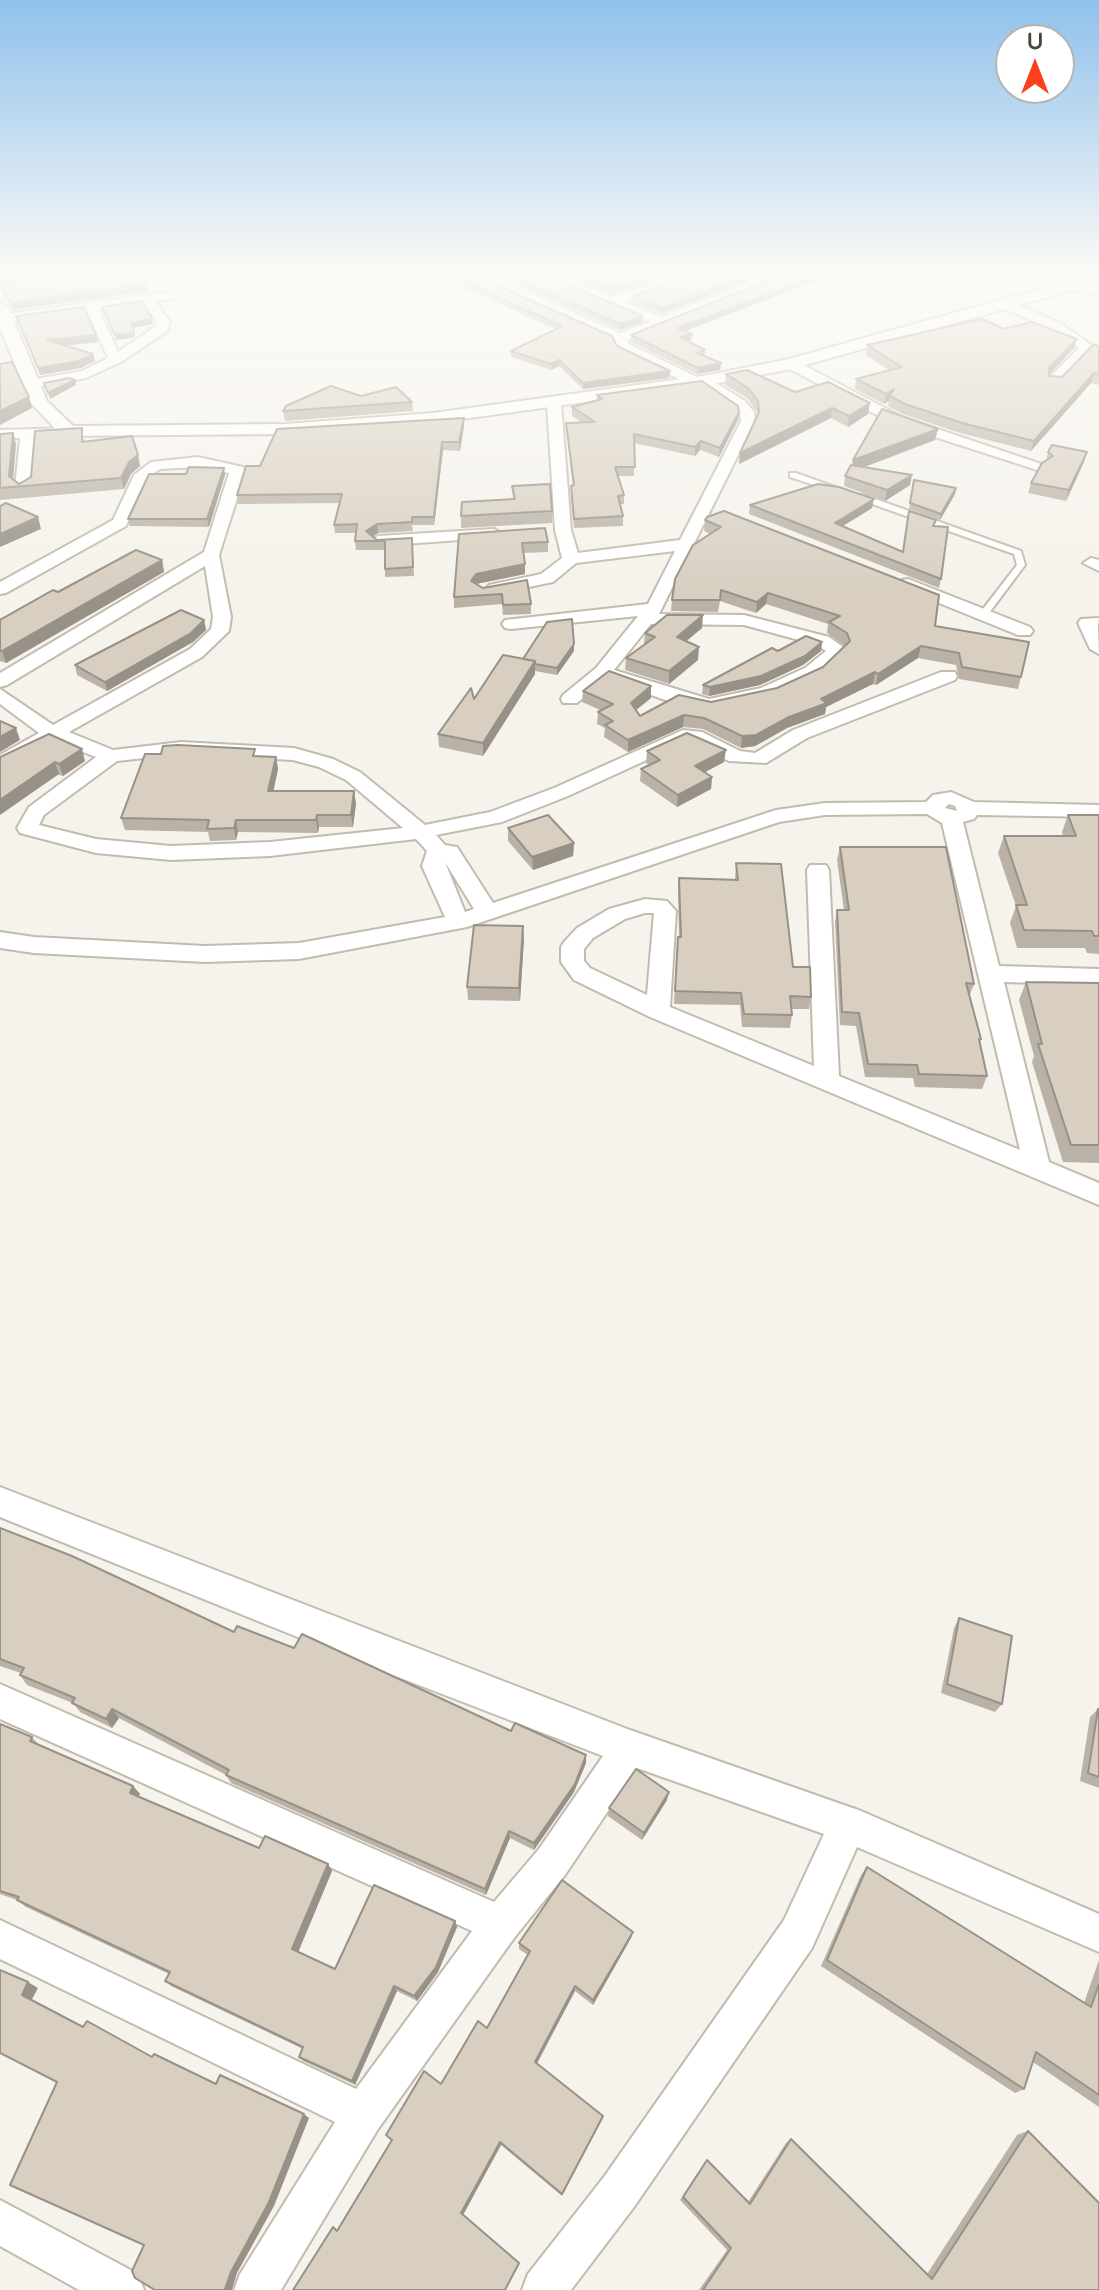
<!DOCTYPE html>
<html>
<head>
<meta charset="utf-8">
<style>
  body { margin:0 }
  #map { position:relative; width:1099px; height:2290px; overflow:hidden; background:#f6f3ec; font-family:"Varela Round",sans-serif }
  canvas { display:block }
  .north { position:absolute; left:995px; top:24px; width:80px; height:80px; box-sizing:border-box; background:#fff; border:2px solid #b7b4b0; border-radius:50%; rotate:0deg; font-size:22px; font-weight:700; line-height:32px; text-align:center; color:#4b4439 }
  .north::after { content:''; display:block; margin:auto; width:28px; height:36px; background:#fc3f1d; clip-path:polygon(50% 0,100% 100%,50% 72%,0 100%) }
</style>
</head>
<body>
<div id="map">
<canvas width="1099" height="2290"></canvas>
<div class="north">U</div>
</div>
<script>
const c = document.querySelector('canvas').getContext('2d');
c.lineJoin = 'round';
const shape = rows => new Path2D(rows.map(r => 'M' + r).join(''));
function strokePath(path, color, width, dash) { c.strokeStyle = color; c.lineWidth = width; c.lineCap = dash ? 'butt' : 'round'; c.setLineDash(dash || []); c.stroke(path); }
function fillPath(path, color) { c.fillStyle = color; c.fill(path, 'evenodd'); }
const service = shape([
  [790,473,796,473,840,489,833,491,790,477,790,473],
  [858,495,864,495,1021,551,1025,565,986,617,980,617,980,613,1017,565,1014,554,858,499,858,495]
]);
const minor = shape([
  [479,273,493,273,491,276,620,333,650,322,537,273,552,273,612,297,685,273,702,273,624,302,662,317,774,273,790,273,627,340,629,344,699,378,708,378,745,401,754,412,755,421,659,614,744,615,829,637,843,647,846,651,843,655,819,676,774,697,709,711,671,702,606,679,577,703,563,703,561,699,563,695,596,668,638,616,511,629,505,628,502,624,505,620,648,604,675,551,576,563,553,582,495,594,489,593,486,589,489,585,541,574,562,558,555,530,547,403,554,399,561,403,571,530,578,553,680,540,741,421,740,413,700,385,691,385,618,349,614,340,483,282,477,275,479,273],
  [651,624,744,625,817,645,826,651,805,668,761,688,709,699,614,670,651,624],
  [1004,273,1026,273,1078,285,1072,289,1004,273],
  [173,291,179,295,177,298,155,301,170,322,167,331,121,362,86,378,30,388,23,384,30,380,82,371,108,358,87,311,0,323,0,315,173,291],
  [144,303,157,322,156,326,118,352,99,310,144,303],
  [1001,301,1009,301,1060,323,1094,347,1059,384,1049,384,1049,378,1079,348,1050,329,1001,307,1001,301],
  [786,361,796,361,902,417,1047,466,1039,471,1034,469,892,423,786,367,786,361],
  [68,428,73,429,73,435,35,437,31,488,23,493,17,491,15,488,20,438,0,438,0,430,68,428],
  [198,457,243,467,246,470,219,555,231,617,229,631,202,657,69,732,113,750,181,742,294,748,333,759,360,772,425,825,490,812,554,788,683,730,702,732,740,751,755,753,793,730,941,672,955,672,957,676,955,680,807,738,766,763,729,761,686,742,568,796,502,822,436,835,445,845,457,847,493,903,776,810,825,803,926,802,933,795,951,792,974,802,1099,805,1099,817,977,815,974,819,963,822,999,966,1099,969,1099,985,1004,982,1049,1162,1099,1183,1099,1205,650,1017,574,980,561,962,561,947,564,942,577,928,609,909,645,899,667,901,676,911,670,1007,814,1066,807,870,810,865,826,865,829,870,839,1076,1020,1150,942,823,927,814,825,815,779,822,467,927,299,959,205,962,34,953,0,948,0,932,34,937,205,946,299,943,445,917,422,866,427,851,416,839,270,856,171,860,96,853,20,833,17,828,29,807,96,757,54,741,0,769,0,755,39,733,0,704,0,689,53,725,190,649,211,629,213,617,205,566,7,685,0,687,0,673,204,552,229,473,198,467,160,469,149,477,126,526,6,593,0,594,0,582,113,520,134,475,151,462,198,457],
  [181,754,293,760,319,767,346,780,403,828,270,842,171,846,96,839,39,825,44,815,117,761,181,754],
  [949,804,955,806,957,811,945,808,949,804],
  [445,862,474,909,465,912,445,862],
  [645,913,654,913,647,995,590,968,584,961,584,949,593,938,625,919,645,913],
  [494,529,502,534,500,537,378,546,370,541,378,536,494,529],
  [1091,558,1099,560,1099,571,1083,563,1091,558],
  [908,579,1030,627,1033,631,1030,635,1018,635,902,588,899,584,902,580,908,579],
  [1099,618,1098,628,1099,654,1090,649,1078,623,1081,619,1099,618],
  [0,1487,630,1730,861,1811,1099,1914,1099,1952,857,1847,812,1948,634,2207,571,2290,522,2290,528,2274,604,2177,784,1920,824,1834,637,1768,565,1875,514,1938,378,2129,281,2290,234,2290,240,2274,335,2122,0,1959,0,1920,356,2089,472,1931,0,1719,0,1684,494,1902,539,1849,603,1756,372,1667,0,1517,0,1487],
  [0,2200,138,2274,144,2290,79,2290,0,2246,0,2200]
]);
const tertiary = shape([
  [1072,280,1099,284,1099,294,1072,290,791,369,703,386,433,423,285,434,62,436,31,403,0,328,0,302,8,307,47,401,73,426,285,424,433,413,703,376,789,359,1072,280]
]);
strokePath(service, '#c2bbae', 4);
strokePath(minor, '#c2bbae', 4);
strokePath(tertiary, '#c2bbae', 4);
fillPath(service, '#fff');
fillPath(minor, '#fff');
fillPath(tertiary, '#fff');
fillPath(shape([
  [440,273,476,273,482,279,617,346,669,378,583,389,559,366,551,370,511,357,511,351,555,329,440,277],
  [495,273,542,273,642,322,620,330,495,275],
  [559,273,677,273,612,294],
  [697,273,767,273,662,314,632,302,633,296],
  [786,273,837,273,685,331,692,334,691,340,687,341,705,350,705,356,721,363,720,370,697,374,631,342,631,335],
  [1066,273,1099,273,1099,281,1065,279],
  [0,285,149,291,13,310,1,291],
  [16,316,96,335,98,342,66,346,95,361,81,368,40,375],
  [1004,329,1074,348,1049,375,1049,376,1062,377,1099,347,1099,385,1091,383,1031,451,960,433,903,414,888,406,889,401,884,404,855,389,856,379,889,370,866,355,867,345],
  [726,374,795,392,868,414,848,427,831,418,739,464,740,453,757,415,757,412,747,398,725,385],
  [597,395,738,420,719,457,700,450,695,456,634,443,634,476,618,476,624,495,624,504,620,504,623,516,623,526,574,528,571,495,571,486,573,486,566,423,582,422,572,416,572,407,597,400],
  [412,402,413,411,285,421,283,411],
  [464,418,464,426,460,451,443,450,434,525,412,525,413,531,378,533,373,536,377,540,412,538,414,576,385,577,385,550,356,550,355,541,356,533,335,533,334,525,339,503,238,504,237,495,260,466],
  [938,429,935,440,864,467,910,485,885,501,844,486,845,476,853,465,853,460],
  [13,433,16,444,13,480,19,484,84,439,85,442,138,455,140,466,131,474,124,489,0,500,0,434],
  [1048,452,1084,462,1066,501,1028,493,1031,483,1046,461],
  [225,475,209,527,130,526,128,519],
  [914,480,956,488,955,494,940,520,909,509],
  [512,486,552,511,552,523,461,528,461,516,513,499],
  [750,505,872,508,843,526,902,552,935,526,941,579,939,588,749,514],
  [707,517,935,626,1021,677,1018,689,959,679,956,665,918,658,876,685,873,684,826,707,825,714,787,728,755,746,741,748,703,729,683,727,628,752,604,737,605,728,597,724,598,712,600,710,582,702,583,691,651,698,636,710,640,716,777,688,823,667,845,646,827,633,828,624,766,604,756,613,720,601,718,612,671,611,672,600,710,534,704,531,705,520],
  [459,534,548,542,548,552,523,553,525,574,476,584,483,588,531,604,531,614,503,615,502,604,454,608,454,597],
  [162,560,164,572,6,663,0,661,0,620,58,592],
  [204,620,206,630,193,642,107,691,77,675,75,665],
  [702,628,686,641,698,660,669,684,625,670,626,658,644,644,645,633],
  [822,642,821,651,803,665,760,685,709,696,702,694,703,685,778,651],
  [574,644,574,651,557,675,535,671,535,674,483,756,439,747,438,734,474,699,523,659],
  [647,751,724,762,705,772,712,777,711,789,677,807,640,781,641,769,649,765,646,763],
  [256,756,276,757,278,769,273,791,356,803,353,827,319,827,318,833,238,832,236,840,210,841,208,832,125,830,121,818],
  [0,757,85,761,63,776],
  [1068,815,1099,815,1099,954,1087,953,1085,948,1017,948,1010,923,1016,906,998,853,1004,836,1063,836,1062,832],
  [508,828,574,843,573,856,533,870,508,841],
  [840,847,974,984,969,997,981,1039,980,1044,987,1076,982,1089,915,1087,913,1078,865,1077,856,1026,840,1025,835,923,837,910,844,910,837,860],
  [736,863,793,967,811,997,809,1009,791,1009,792,1015,790,1028,742,1027,740,1005,674,1004,677,950,679,937,678,891,679,878,735,880],
  [524,939,520,1001,468,1000,467,987],
  [1026,982,1099,983,1099,1163,1063,1162,1032,1062,1034,1056,1019,1000],
  [0,1528,234,1632,511,1731,586,1755,586,1763,574,1792,534,1850,510,1838,486,1895,231,1783,226,1775,119,1718,112,1728,80,1712,73,1703,27,1685,20,1675,21,1673,0,1666],
  [959,1618,1002,1704,995,1712,941,1693,954,1628],
  [1098,1709,1099,1709,1099,1788,1080,1781,1090,1717],
  [0,1724,32,1737,38,1744,133,1786,140,1794,138,1797,259,1848,328,1864,332,1871,298,1952,335,1969,455,1921,457,1927,438,1972,417,2001,397,1991,355,2085,303,2061,299,2057,303,2049,171,1986,165,1981,169,1974,26,1907,17,1900,0,1894],
  [667,1800,642,1840,608,1816,609,1808],
  [867,1867,1084,2003,1099,1960,1099,2107,1033,2062,1024,2089,1015,2093,821,1966,861,1875],
  [631,1938,593,2005,575,1991,537,2064,602,2120,562,2196,501,2145,463,2215,520,2263,505,2290,293,2290,338,2229,441,2084,487,2028,528,1955,519,1949,519,1943],
  [1028,2131,1099,2290,699,2290,727,2250,680,2200,704,2164,707,2160,748,2202,786,2143,791,2139,927,2274,1017,2135]
]), '#bab2a6');
fillPath(shape([
  [11,273,73,273,0,282,0,274],
  [660,273,677,273,612,294,612,288],
  [753,273,767,273,662,314,662,308],
  [823,273,837,273,677,334,678,328],
  [147,284,149,291,13,310,11,303],
  [642,316,642,322,620,330,620,324],
  [152,319,153,324,133,328,132,323],
  [134,331,135,336,133,338,116,340,115,335],
  [692,334,691,340,680,344,680,337],
  [96,335,98,342,49,347,47,340],
  [1077,339,1074,348,1046,378,1049,368],
  [93,354,95,361,81,368,40,375,38,368],
  [559,360,559,366,551,370,551,364],
  [721,363,720,370,697,374,698,368],
  [670,371,669,378,583,389,583,383],
  [1094,373,1091,383,1031,451,1034,441],
  [75,380,76,385,50,399,48,393],
  [894,389,890,396,889,401,884,404,886,394],
  [29,397,32,408,0,425,0,411],
  [870,403,868,414,848,427,849,416],
  [832,408,831,418,739,464,740,453],
  [739,412,738,420,719,457,720,448],
  [464,418,464,426,460,451,459,442],
  [938,429,935,440,851,472,853,460],
  [13,433,16,444,12,488,9,476],
  [701,441,700,450,695,456,695,447],
  [442,442,443,450,434,525,434,517],
  [1087,452,1084,462,1066,501,1069,490],
  [138,455,140,466,131,474,124,489,121,478,129,462],
  [224,468,225,475,209,527,207,519],
  [912,475,910,485,885,501,887,490],
  [956,488,955,494,940,520,941,514],
  [874,499,872,508,833,532,835,523],
  [38,517,41,529,0,547,0,534],
  [377,524,378,533,367,540,366,531],
  [162,560,164,572,6,663,2,651],
  [525,564,525,574,476,584,471,581,476,574],
  [768,593,766,604,756,613,757,602],
  [703,615,702,628,676,650,677,637],
  [204,620,206,630,193,642,107,691,105,682],
  [822,642,821,651,803,665,760,685,709,696,710,687],
  [574,644,574,651,557,675,557,668],
  [921,646,918,658,876,685,878,674],
  [699,647,698,660,669,684,669,671],
  [535,661,535,674,483,756,483,743],
  [875,672,873,684,826,707,825,714,787,728,755,746,741,748,742,736],
  [651,686,651,698,631,714,631,703],
  [684,715,683,727,628,752,628,740],
  [16,728,20,740,0,752,0,737],
  [82,749,85,761,63,776,59,764],
  [726,750,724,762,694,778,695,766],
  [276,757,278,769,271,803,268,791],
  [55,762,59,774,0,815,0,800],
  [712,777,711,789,677,807,678,795],
  [354,791,356,803,353,827,351,815],
  [317,815,319,827,318,833,316,820],
  [236,820,238,832,236,840,234,828],
  [574,843,573,856,533,870,532,857],
  [523,926,524,939,520,1001,519,988],
  [112,1709,119,1718,112,1728,106,1719],
  [586,1755,586,1763,574,1792,534,1850,534,1843],
  [133,1786,140,1794,136,1801,130,1793],
  [669,1792,667,1800,642,1840,644,1833],
  [509,1831,510,1838,486,1895,485,1889],
  [328,1864,332,1871,297,1955,292,1949],
  [455,1921,457,1927,438,1972,417,2001,414,1996],
  [633,1932,631,1938,593,2005,593,2000],
  [28,1982,38,1988,31,2001,22,1995],
  [394,1986,397,1991,355,2085,352,2081],
  [575,1986,575,1991,535,2066,535,2062],
  [304,2114,309,2118,274,2206,237,2273,232,2290,225,2290,225,2289,231,2272],
  [500,2142,501,2145,463,2215,461,2213]
]), '#979187');
const building = shape([
  [76,273,137,273,147,284,11,303,0,284,0,283,76,273],
  [443,273,476,273,482,279,612,336,617,346,670,371,583,383,559,360,551,364,511,351,562,326,443,273],
  [504,273,542,273,642,316,620,324,504,273],
  [573,273,660,273,612,288,573,273],
  [697,273,753,273,662,308,633,296,697,273],
  [786,273,823,273,678,328,692,334,680,337,705,350,697,353,721,363,698,368,631,335,786,273],
  [142,301,152,319,132,323,134,331,132,333,115,335,102,307,142,301],
  [84,307,96,335,47,340,93,354,79,361,38,368,16,316,84,307],
  [982,319,1004,329,1032,322,1077,339,1049,368,1049,376,1062,377,1094,344,1099,347,1099,375,1094,373,1034,441,962,423,905,404,890,396,894,389,886,394,856,379,902,367,867,345,982,319],
  [12,362,29,397,0,411,0,364,12,362],
  [747,370,795,392,828,382,870,403,849,416,832,408,740,453,759,412,758,401,748,388,726,374,747,370],
  [69,378,75,380,48,393,44,383,69,378],
  [702,381,738,406,739,412,720,448,701,441,695,447,634,434,635,467,615,467,624,495,618,496,623,516,574,519,571,486,574,485,566,423,595,422,572,407,602,399,597,395,702,381],
  [331,386,361,396,396,387,412,402,283,411,286,406,331,386],
  [882,409,938,429,853,460,882,409],
  [464,418,459,442,442,442,434,517,412,517,412,522,377,524,366,531,377,540,412,538,413,567,385,569,385,541,355,541,357,524,334,525,342,494,237,495,246,466,260,466,277,429,464,418],
  [82,428,82,442,132,436,138,455,129,462,121,478,0,488,0,434,13,433,9,476,19,484,31,477,35,431,82,428],
  [1052,445,1087,452,1069,490,1031,483,1042,463,1053,456,1048,452,1052,445],
  [851,465,912,475,887,490,845,476,851,465],
  [189,467,224,468,207,519,128,519,149,474,186,474,189,467],
  [914,480,956,488,941,514,910,503,914,480],
  [550,484,552,511,461,516,462,502,515,499,512,486,550,484],
  [818,484,839,487,874,499,835,523,903,552,909,511,936,520,933,526,948,527,941,579,750,505,818,484],
  [6,503,38,517,0,534,0,506,6,503],
  [724,511,939,595,935,626,1029,642,1021,677,962,667,959,653,921,646,878,674,875,672,821,699,827,703,789,717,756,735,742,736,704,718,684,715,628,740,605,725,613,721,598,712,613,704,583,691,609,671,651,686,631,703,640,716,679,695,711,702,777,688,823,667,850,641,847,633,829,622,840,616,768,593,757,602,721,590,720,600,672,600,675,579,693,545,721,527,705,520,707,517,724,511],
  [545,528,548,542,522,543,525,564,476,574,471,581,483,588,527,580,531,604,503,605,502,594,454,597,459,534,545,528],
  [136,550,162,560,2,651,0,651,0,620,53,590,58,592,136,550],
  [181,610,204,620,191,633,105,682,75,665,181,610],
  [667,615,703,615,677,637,699,647,669,671,626,658,655,637,645,633,667,615],
  [572,619,574,644,557,668,535,664,535,661,523,659,547,622,572,619],
  [806,636,822,642,805,656,761,676,710,687,703,685,772,648,778,651,806,636],
  [503,655,535,661,483,743,438,734,471,688,474,699,503,655],
  [0,721,16,728,0,737,0,721],
  [687,733,726,750,695,766,712,777,678,795,641,769,660,760,647,751,687,733],
  [49,734,82,749,59,764,55,762,0,800,0,757,49,734],
  [178,745,255,749,253,756,276,757,268,791,354,791,351,815,317,815,316,820,236,820,234,828,207,829,209,820,121,818,145,754,161,754,163,746,178,745],
  [548,815,574,843,532,857,508,828,548,815],
  [1068,815,1099,815,1099,936,1094,936,1092,931,1024,930,1016,905,1027,905,1004,836,1076,836,1068,815],
  [840,847,946,847,974,984,966,983,981,1039,979,1039,987,1076,919,1074,917,1065,868,1064,859,1013,842,1012,837,910,849,910,840,847],
  [736,863,781,864,793,967,810,967,811,997,790,996,792,1015,744,1014,741,993,675,991,678,937,681,937,679,878,738,880,736,863],
  [474,925,523,926,519,988,467,987,474,925],
  [1026,982,1099,983,1099,1145,1071,1145,1038,1044,1042,1044,1026,982],
  [0,1528,72,1556,234,1632,237,1626,294,1648,302,1634,511,1731,515,1723,586,1755,575,1784,534,1843,509,1831,485,1889,226,1775,229,1770,112,1709,106,1719,72,1703,75,1698,20,1675,24,1668,0,1659,0,1528],
  [959,1618,1012,1636,1002,1704,947,1684,959,1618],
  [1098,1709,1099,1709,1099,1777,1088,1773,1098,1709],
  [0,1724,32,1737,30,1741,133,1786,130,1793,259,1848,265,1836,328,1864,292,1949,335,1969,374,1885,455,1921,436,1967,414,1996,394,1986,352,2081,299,2057,303,2047,165,1981,170,1972,17,1900,19,1897,0,1891,0,1724],
  [636,1769,669,1792,644,1833,609,1808,636,1769],
  [867,1867,1091,2007,1099,1984,1099,2095,1036,2052,1024,2089,827,1960,867,1867],
  [562,1880,633,1932,593,2000,575,1986,535,2062,603,2116,562,2194,500,2142,461,2213,519,2263,505,2290,293,2290,333,2227,337,2231,392,2140,386,2135,424,2071,441,2084,478,2021,487,2028,530,1951,519,1943,562,1880],
  [0,1970,28,1982,22,1995,83,2027,87,2021,152,2057,154,2054,216,2084,220,2075,304,2114,268,2204,231,2272,225,2289,225,2290,155,2290,135,2278,132,2271,144,2245,10,2185,57,2082,0,2053,0,1970],
  [1028,2131,1099,2203,1099,2290,703,2290,731,2248,683,2197,707,2160,750,2204,791,2139,932,2279,1028,2131]
]);
fillPath(building, '#d8cfc1');
strokePath(building, '#979187', 2);
const sky = c.createLinearGradient(0, 0, 0, 593);
sky.addColorStop(0, '#8fc1ec');
sky.addColorStop(0.46, '#fbfaf6');
sky.addColorStop(1, '#fbfaf600');
c.fillStyle = sky;
c.fillRect(0, 0, 1099, 593);
</script>
</body>
</html>
